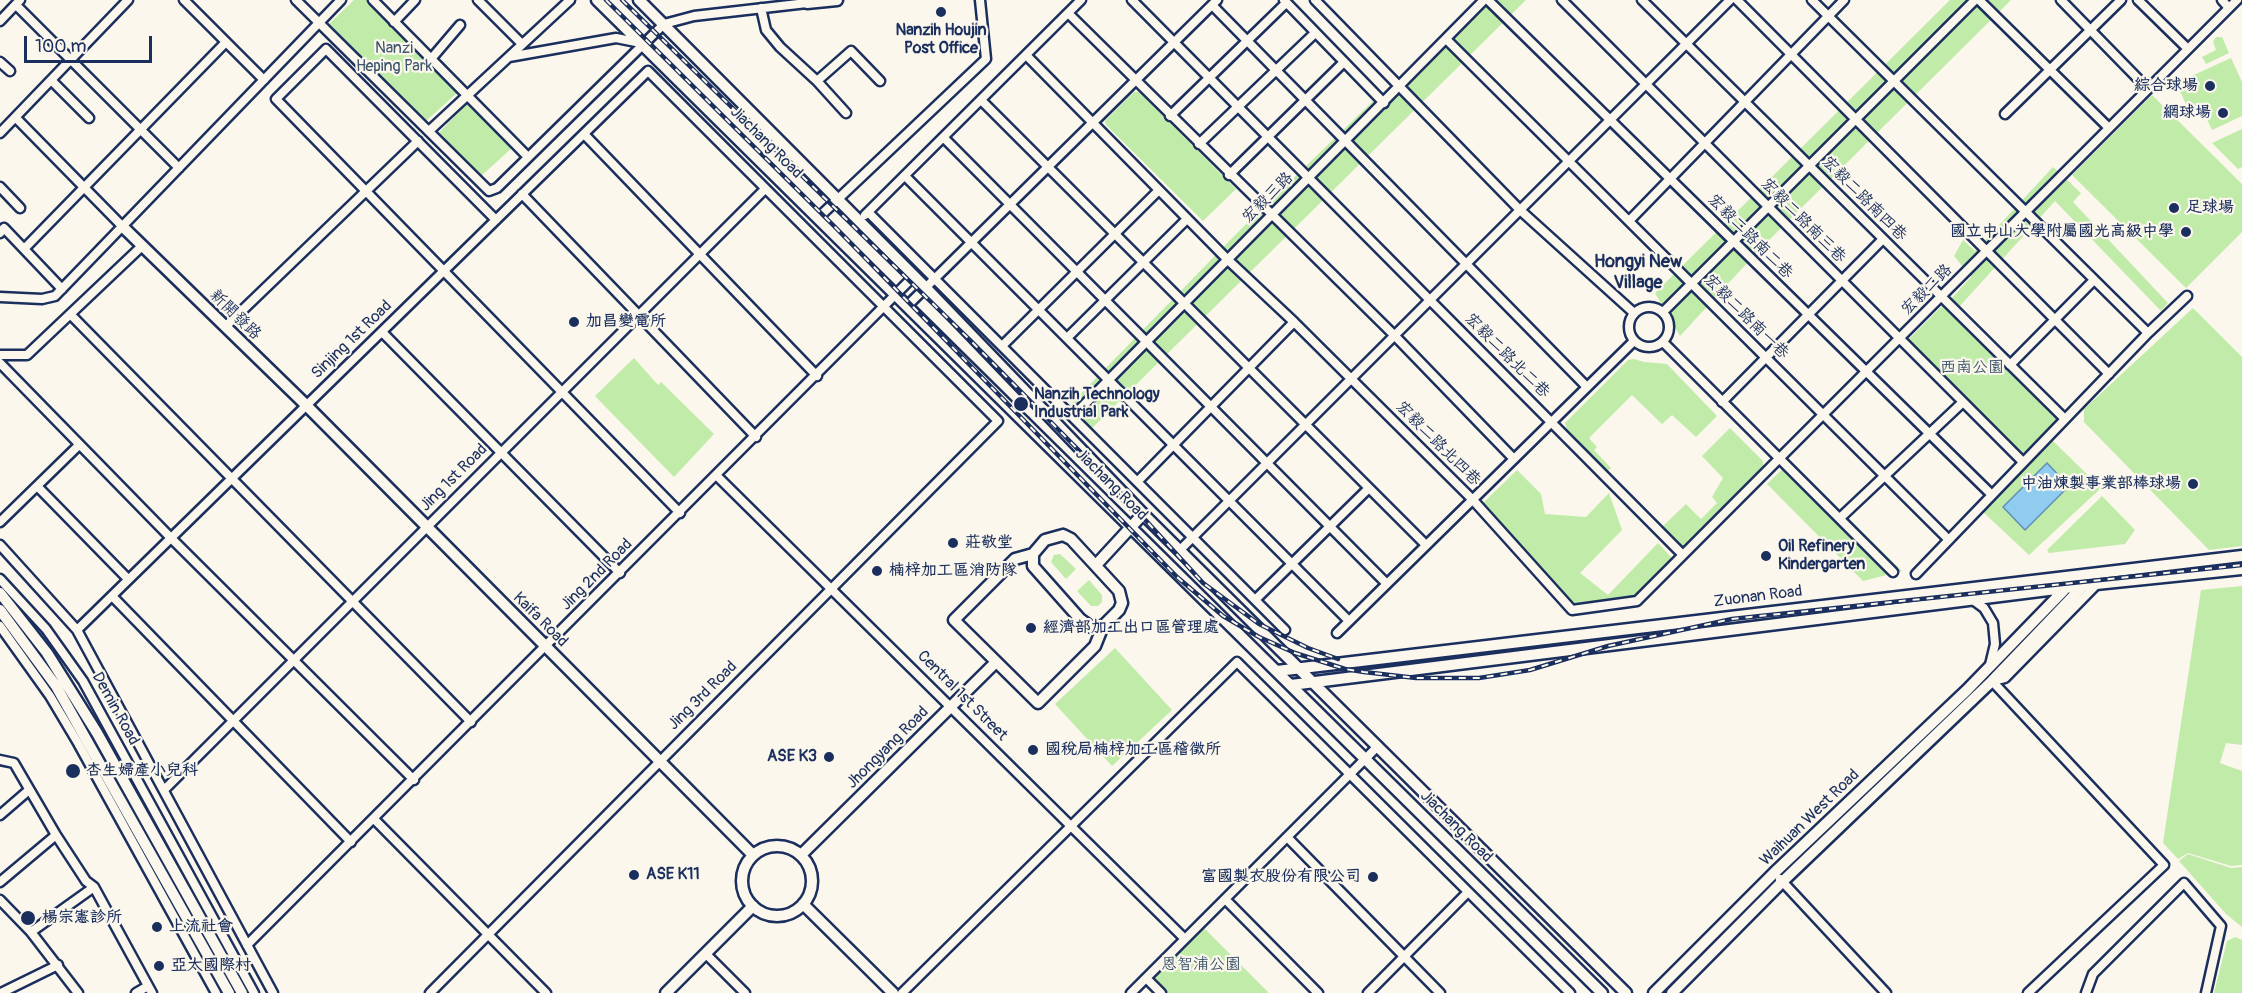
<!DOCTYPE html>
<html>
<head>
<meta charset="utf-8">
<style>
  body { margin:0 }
  #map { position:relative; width:2242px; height:993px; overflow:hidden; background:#fbf7ec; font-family:Pangolin,sans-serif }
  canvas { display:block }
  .scale { position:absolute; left:24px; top:36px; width:128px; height:27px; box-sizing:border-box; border:3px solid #1b2f5e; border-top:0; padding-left:8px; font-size:18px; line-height:21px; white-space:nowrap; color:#1b2f5e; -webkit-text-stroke:4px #fbf7ec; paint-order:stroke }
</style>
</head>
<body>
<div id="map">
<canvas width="2242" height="993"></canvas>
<div class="scale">100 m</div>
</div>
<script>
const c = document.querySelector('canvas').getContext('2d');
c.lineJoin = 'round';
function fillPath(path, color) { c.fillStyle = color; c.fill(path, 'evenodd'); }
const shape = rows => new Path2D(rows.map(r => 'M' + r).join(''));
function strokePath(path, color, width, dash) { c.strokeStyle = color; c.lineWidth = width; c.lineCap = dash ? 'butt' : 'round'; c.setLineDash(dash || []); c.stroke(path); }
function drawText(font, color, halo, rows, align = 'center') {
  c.font = font + ' Pangolin,"LXGW WenKai TC",sans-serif'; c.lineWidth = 4.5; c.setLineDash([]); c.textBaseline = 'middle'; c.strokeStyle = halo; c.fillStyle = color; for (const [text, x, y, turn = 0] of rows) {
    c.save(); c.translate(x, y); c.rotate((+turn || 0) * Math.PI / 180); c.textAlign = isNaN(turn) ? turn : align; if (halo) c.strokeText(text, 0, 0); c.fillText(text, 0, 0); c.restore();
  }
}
fillPath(shape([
  [354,0,368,0,457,93,425,122,329,24],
  [1492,0,1526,0,1090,430,1068,407,1240,230,1373,101,1383,110],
  [1950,0,2011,0,1760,249,1680,336,1655,293],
  [2216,37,2222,37,2229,53,2206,64,2202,57,2216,50,2213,42],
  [2231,58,2242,82,2242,116,2212,130,2202,109,2212,104,2190,113,2176,83],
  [1134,92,1139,92,1236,189,1203,221,1106,125,1105,121],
  [2152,95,2242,184,2242,232,2186,288,2072,175],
  [468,102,512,148,481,176,439,133],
  [2242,129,2242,167,2238,169,2212,143],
  [2053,167,2081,193,2073,202,2168,303,2161,311,2055,201,1959,307,1951,299,1971,277,1954,256,1963,240,1975,251],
  [1944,304,2060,419,2024,456,1908,340],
  [2193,308,2242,357,2242,546,2209,550,2084,422,2084,409],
  [634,358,658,385,661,382,714,434,674,477,595,396],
  [1634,359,1644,362,1667,364,1717,416,1696,437,1672,415,1662,424,1632,395,1589,438,1597,447,1594,450,1611,468,1607,472,1567,430,1565,423,1628,360],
  [1730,428,1763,461,1763,467,1688,546,1681,547,1662,527,1686,504,1701,519,1717,503,1712,497,1723,478,1702,456],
  [2051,439,2101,488,2029,555,1982,511],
  [1791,461,1902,571,1863,581,1767,484],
  [1517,470,1541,494,1545,514,1586,517,1609,493,1622,530,1580,573,1608,595,1658,543,1671,557,1668,564,1636,597,1574,605,1483,514,1484,502],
  [2102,496,2135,530,2125,544,2049,553,2047,550],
  [1060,554,1076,569,1066,579,1051,562,1054,555],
  [1089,580,1102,595,1102,602,1098,606,1091,606,1077,591],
  [2242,586,2242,745,2226,743,2220,763,2242,771,2242,865,2231,866,2188,853,2178,859,2163,843,2201,590],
  [1115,648,1172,710,1112,766,1055,704],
  [2188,854,2231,868,2242,867,2242,927,2226,914,2179,861],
  [1200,924,1269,993,1161,993,1146,978],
  [2235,937,2242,940,2242,993,2214,993,2227,941]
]), '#c0eba8');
const water = shape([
  [2047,463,2069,486,2025,530,2003,507,2047,463]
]);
fillPath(water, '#8fccef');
strokePath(water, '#618db5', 1.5);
const minor = shape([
  [184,0,264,80],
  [296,0,489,191,497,188,664,24,694,16,807,3],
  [373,0,528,157],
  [478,0,522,44],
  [1132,0,1683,555],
  [1284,0,1384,103],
  [1315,0,1520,210,1634,313],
  [1488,0,1992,495],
  [1562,0,2023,462],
  [1642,0,2065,419],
  [1737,0,2109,374],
  [1812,0,2148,333],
  [1979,0,2109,128],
  [2061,0,2148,89],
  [2138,0,2188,49],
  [2222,0,2229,8],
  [16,5,179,168],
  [1212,5,1586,386],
  [761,8,766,30,780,47,817,81,846,113],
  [1068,13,1395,336,1513,458],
  [0,21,20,0],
  [394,22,415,0],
  [1446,39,1949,540],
  [1027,56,1228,260,1294,322,1473,500,1572,610,1637,601,2237,0],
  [509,57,616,38,641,43],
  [431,59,460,25],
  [0,62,10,71],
  [52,81,89,118],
  [817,81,851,51,880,81],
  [982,101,1426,545],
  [2005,114,2121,0],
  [1170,116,1286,3],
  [16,118,122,226],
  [429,131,570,0],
  [0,133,128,0],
  [584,134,817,376],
  [944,138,1387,584],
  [1199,144,1315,33],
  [1229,175,1344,62],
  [905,176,1349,621],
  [0,187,20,208],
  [522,194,756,437],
  [868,212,1285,630],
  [865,215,1081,0],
  [819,217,986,59,980,0],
  [496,220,326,49,276,99,680,513],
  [1629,221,1844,0],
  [0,233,4,228,62,289],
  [24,249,226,42],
  [0,297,42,299,55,296,341,0],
  [908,305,1217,0],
  '1629 327a20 20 0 1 1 40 0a20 20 0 1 1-40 0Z',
  [1663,312,1975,0],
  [71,315,471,722],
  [225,327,418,141],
  [382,332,620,573],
  [1067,338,1187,219],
  [1663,342,1893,572],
  [1002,346,1159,190],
  [0,355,27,355,142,246],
  [0,363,171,538,414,780],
  [2010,365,2094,280],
  [1722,402,1883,239],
  [1073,416,1484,0],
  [717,476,1185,939],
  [1138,481,1294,322],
  [37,486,128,579],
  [1840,518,1963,402],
  [0,522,79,445],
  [0,545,77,630,273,993],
  [1180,550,1730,0],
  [1916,574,2148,333,2187,296],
  [0,579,46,629,83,681,254,993],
  [112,596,351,842],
  [1256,599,1369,488],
  [1973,600,1984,608,1993,623,1995,644,1990,665],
  [0,626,50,696,78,743,216,993],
  [77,630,648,71,998,421,430,993],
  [1337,633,1634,341],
  [0,760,14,763,56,835,86,881,94,887,152,993],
  [165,789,765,189],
  [0,815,29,790],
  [374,819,546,993],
  [1287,837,1440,993],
  [1780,879,1886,993],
  [0,882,56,835],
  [1225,899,1318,993],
  [0,900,31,932,78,993],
  [31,932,94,887],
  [247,945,914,276],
  [706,954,745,993],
  [1146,978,1161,993],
  [1,993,58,965],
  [136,993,148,986],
  [902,993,1237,662,1570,993],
  [1131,993,1378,746],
  [1368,993,1468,892],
  [2028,993,2164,865,1992,681,2005,678,2099,582],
  [2086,993,2093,974,2184,883,2221,926,2206,993]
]);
const tertiary = shape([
  [597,0,1602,993],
  [639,0,926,288,1143,514,1626,993],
  [807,3,837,0],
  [122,226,306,405,753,855],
  [1063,535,1071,539,1119,591,1122,603,1119,610,1103,626,1091,627,1080,619,1033,566,1033,554,1045,540,1063,535],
  [1033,554,1015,559,954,620,1038,703,1095,646,1103,626],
  [1096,565,1143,514],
  [0,593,47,653,97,733,242,993],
  [0,610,56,686,229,993],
  [1277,671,2242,556],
  [1291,685,2096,584,2242,569],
  '742 881a35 35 0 1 1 70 0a35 35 0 1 1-70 0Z',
  [801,855,996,662],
  [803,904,893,993],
  [666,993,753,906],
  [1654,993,1774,873,1967,690,2067,587],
  [1672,993,1782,882,1992,681,2083,586]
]);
strokePath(minor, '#1b2f5e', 13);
strokePath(tertiary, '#1b2f5e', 15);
strokePath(minor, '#fbf7ec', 8);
strokePath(tertiary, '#fbf7ec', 10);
const rail = shape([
  [606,0,835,227,1177,577,1223,616,1259,637,1295,653,1345,669,1364,672,1416,678,1479,678,1530,670,1608,646,1732,619,2242,565],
  [622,0,971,341,1118,490,1203,583,1259,624,1308,648,1338,659]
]);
strokePath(rail, '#1b2f5e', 4.5);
strokePath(rail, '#fbf7ec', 2, [7]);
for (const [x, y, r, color] of [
  [941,12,6,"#1b2f5e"],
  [2210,86,6,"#1b2f5e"],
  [2223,113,6,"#1b2f5e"],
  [2174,208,6,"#1b2f5e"],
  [2186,232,6,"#1b2f5e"],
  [574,322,6,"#1b2f5e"],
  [1021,404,8,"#1b2f5e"],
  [2193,484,6,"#1b2f5e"],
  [953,543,6,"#1b2f5e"],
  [1766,556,6,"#1b2f5e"],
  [877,571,6,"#1b2f5e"],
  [1031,628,6,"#1b2f5e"],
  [1033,750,6,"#1b2f5e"],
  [829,757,6,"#1b2f5e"],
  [73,771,8,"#1b2f5e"],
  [634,875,6,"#1b2f5e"],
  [1373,877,6,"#1b2f5e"],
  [28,918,8,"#1b2f5e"],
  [157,927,6,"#1b2f5e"],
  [159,966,6,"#1b2f5e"]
]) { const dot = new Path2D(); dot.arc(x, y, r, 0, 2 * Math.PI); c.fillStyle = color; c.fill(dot); strokePath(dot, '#fbf7ec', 2); }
drawText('bold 16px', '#1b2f5e', '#fbf7ec', [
  ["Nanzih Houjin",941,31,"center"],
  ["Post Office",941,49,"center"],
  ["綜合球場",2198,86,"right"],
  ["網球場",2211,113,"right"],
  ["足球場",2186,208],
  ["國立中山大學附屬國光高級中學",2174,232,"right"],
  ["加昌變電所",586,322],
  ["Nanzih Technology",1034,395],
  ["Industrial Park",1034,413],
  ["中油煉製事業部棒球場",2181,484,"right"],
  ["莊敬堂",965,543],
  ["Oil Refinery",1778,547],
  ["Kindergarten",1778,565],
  ["楠梓加工區消防隊",889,571],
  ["經濟部加工出口區管理處",1043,628],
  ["國稅局楠梓加工區稽徵所",1045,750],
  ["ASE K3",817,757,"right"],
  ["杏生婦產小兒科",86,771],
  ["ASE K11",646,875],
  ["富國製衣股份有限公司",1361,877,"right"],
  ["楊宗憲診所",42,918],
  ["上流社會",169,927],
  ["亞太國際村",171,966]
], 'left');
drawText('16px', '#3c556d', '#fbf7ec', [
  ["Nanzi",394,49],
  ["Heping Park",394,67],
  ["西南公園",1972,368],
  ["恩智浦公園",1201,965]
]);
drawText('16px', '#1b2f5e', '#fbf7ec', [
  ["Jiachang Road",766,143,45],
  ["宏毅三路",1268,198,-45],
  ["宏毅二路南四巷",1864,199,45],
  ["宏毅二路南三巷",1803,221,45],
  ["宏毅二路南二巷",1750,237,45],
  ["宏毅二路",1927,290,-45],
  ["新開發路",235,315,44],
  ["宏毅二路南一巷",1746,317,45],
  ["Sinjing 1st Road",352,340,-44],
  ["宏毅二路北二巷",1507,356,45],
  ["宏毅二路北四巷",1438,444,45],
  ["Jing 1st Road",454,478,-45],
  ["Jiachang Road",1111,485,45],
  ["Jing 2nd Road",597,575,-45],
  ["Zuonan Road",1758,597,-7],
  ["Kaifa Road",540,620,45],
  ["Jing 3rd Road",703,696,-45],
  ["Central 1st Street",962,696,45],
  ["Demin Road",115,709,61],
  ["Jhongyang Road",888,748,-45],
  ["Waihuan West Road",1810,818,-44],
  ["Jiachang Road",1456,827,45]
]);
drawText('bold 18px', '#1b2f5e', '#fbf7ec', [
  ["Hongyi New",1638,262],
  ["Village",1638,283]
]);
</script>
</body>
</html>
